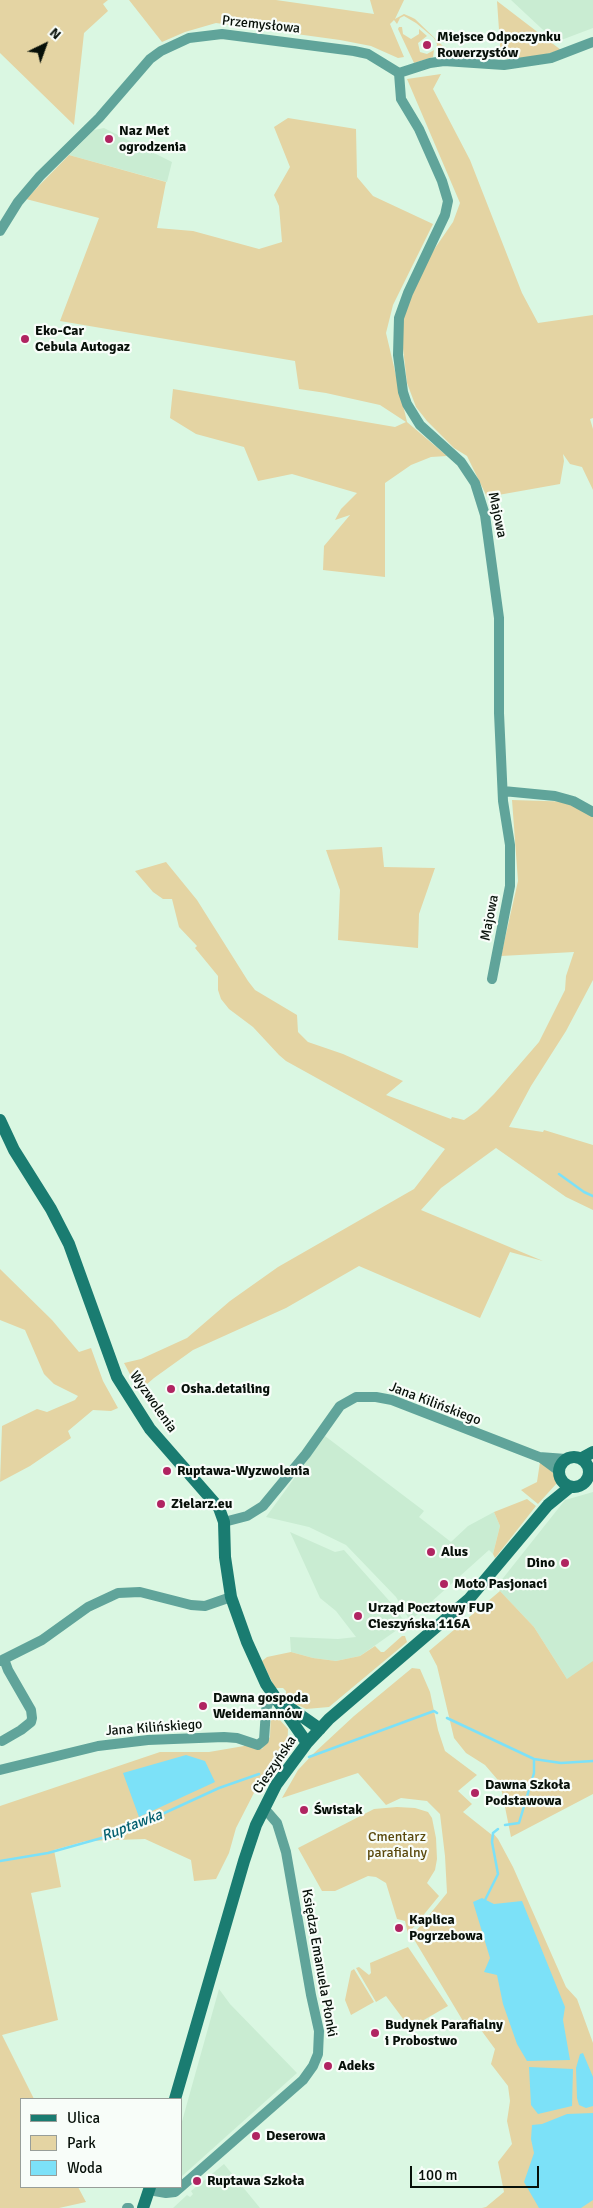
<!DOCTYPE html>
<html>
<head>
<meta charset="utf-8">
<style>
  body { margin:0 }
  #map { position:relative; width:593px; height:2208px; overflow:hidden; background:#daf7e2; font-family:Signika,sans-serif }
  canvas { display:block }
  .legend { position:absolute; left:20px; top:2098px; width:162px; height:90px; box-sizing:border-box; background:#f8fdf9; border:1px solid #989e99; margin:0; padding:6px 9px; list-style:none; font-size:15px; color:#071009 }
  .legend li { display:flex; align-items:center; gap:10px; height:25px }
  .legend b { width:25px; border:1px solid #989e99 }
  .north { position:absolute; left:20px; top:20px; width:50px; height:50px; -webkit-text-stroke:4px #f8fdf9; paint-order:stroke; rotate:42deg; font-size:14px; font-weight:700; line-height:20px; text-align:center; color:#071009 }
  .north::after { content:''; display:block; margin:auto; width:18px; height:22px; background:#071009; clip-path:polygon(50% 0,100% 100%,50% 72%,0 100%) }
  .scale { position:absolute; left:410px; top:2166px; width:129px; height:22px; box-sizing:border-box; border:2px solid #071009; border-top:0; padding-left:6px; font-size:15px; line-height:18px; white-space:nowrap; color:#071009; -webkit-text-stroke:4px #f8fdf9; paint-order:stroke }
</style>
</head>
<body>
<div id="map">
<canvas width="593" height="2208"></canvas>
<ul class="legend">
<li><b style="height:6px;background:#1a7c71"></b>Ulica</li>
<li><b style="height:14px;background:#e4d4a3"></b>Park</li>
<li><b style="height:14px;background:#7ce1f8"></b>Woda</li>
</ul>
<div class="north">N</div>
<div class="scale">100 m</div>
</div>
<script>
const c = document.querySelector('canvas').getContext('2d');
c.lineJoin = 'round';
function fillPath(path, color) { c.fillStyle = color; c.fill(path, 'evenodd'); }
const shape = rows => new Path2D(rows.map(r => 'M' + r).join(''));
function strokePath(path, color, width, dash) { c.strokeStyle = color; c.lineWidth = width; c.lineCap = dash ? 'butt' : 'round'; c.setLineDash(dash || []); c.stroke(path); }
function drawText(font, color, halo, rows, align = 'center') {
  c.font = font + ' Signika,sans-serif'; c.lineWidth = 4.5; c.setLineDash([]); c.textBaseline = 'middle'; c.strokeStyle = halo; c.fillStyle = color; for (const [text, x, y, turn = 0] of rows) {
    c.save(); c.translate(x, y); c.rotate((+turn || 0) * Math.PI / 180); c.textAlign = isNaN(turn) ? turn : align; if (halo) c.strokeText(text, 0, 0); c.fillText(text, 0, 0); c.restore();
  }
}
fillPath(shape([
  [511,0,593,0,593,28,556,42],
  [104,128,172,162,167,182,69,155,94,130],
  [325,1436,424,1511,419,1517,451,1542,468,1526,494,1512,500,1526,493,1554,489,1550,410,1621,396,1597,346,1545,309,1527,266,1517],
  [593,1492,593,1705,567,1679,534,1627,496,1587,565,1500],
  [290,1532,335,1552,344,1550,393,1605,404,1621,404,1625,360,1656,336,1661,313,1658,291,1652,290,1637,338,1639,356,1637,336,1611,320,1598],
  [219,1989,230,2004,297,2073,181,2177,181,2125],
  [224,2164,260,2208,173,2208,187,2195,190,2197,193,2194,191,2191]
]), '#c9ecd2');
fillPath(shape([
  [0,0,108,0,103,4,108,11,84,33,74,125,0,53],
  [129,0,276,0,374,14,370,0,404,0,395,19,404,14,411,17,415,19,447,50,445,54,436,54,437,44,434,38,416,23,404,16,400,18,397,24,394,20,390,24,404,57,398,58,371,46,340,40,216,23,185,32,162,42],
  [497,1,561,50,536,57,501,59],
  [399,27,402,27,403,34,411,39,419,34,419,29,427,36,418,43,420,52,427,54,434,50,433,57,414,63,398,29],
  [441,74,433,89,470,160,522,293,538,323,593,315,593,418,590,419,593,429,593,490,582,467,570,464,563,454,564,461,560,484,487,497,467,456,454,448,427,421,416,407,407,383,400,323,422,267,453,222,460,203,407,79],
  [288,118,356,129,357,177,373,196,433,224,393,305,386,333,407,422,447,456,431,457,411,465,385,483,385,577,323,570,324,546,350,515,335,520,341,509,357,493,292,474,258,481,244,447,196,434,170,418,173,389,395,427,406,422,380,405,326,393,299,389,295,361,60,321,99,218,26,199,69,155,166,182,157,228,193,231,259,249,282,242,279,206,274,195,290,167,274,127],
  [512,800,577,802,593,815,593,980,566,1031,531,1086,509,1127,543,1132,544,1130,593,1145,593,1210,566,1197,496,1148,441,1188,421,1210,543,1261,510,1252,480,1318,359,1266,286,1308,193,1350,154,1378,139,1391,124,1363,141,1359,187,1338,230,1301,278,1267,414,1189,445,1149,286,1061,279,1055,253,1027,229,1009,221,999,218,990,218,976,195,948,197,946,179,927,172,899,163,899,153,892,135,871,166,862,197,900,248,981,255,990,297,1015,298,1032,308,1042,343,1054,403,1081,386,1095,451,1119,452,1117,464,1120,477,1111,494,1094,539,1042,565,990,566,976,574,952,501,956,518,881],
  [382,847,384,867,435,868,419,914,418,948,338,940,340,890,326,850],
  [0,1269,52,1320,79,1352,91,1348,103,1381,118,1408,111,1411,93,1410,68,1431,71,1438,30,1466,0,1482,2,1426,37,1409,47,1412,75,1400,78,1396,54,1384,44,1374,25,1330,0,1320],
  [540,1462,555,1474,557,1483,538,1504,521,1490,537,1482],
  [527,1499,536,1506,495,1558,493,1554,500,1526,494,1512],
  [500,1591,534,1627,567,1679,593,1661,593,1794,511,1837,502,1792,497,1779,485,1765,466,1753,454,1738,437,1666,429,1651],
  [402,1636,405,1636,407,1642,329,1707,306,1709,298,1705,296,1706,286,1697,286,1691,283,1688,275,1688,262,1661,267,1657,291,1652,313,1658,336,1661,360,1656,375,1646,381,1652,384,1652],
  [412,1668,420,1669,430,1692,438,1730,445,1751,477,1775,458,1791,472,1804,463,1812,492,1835,493,1833,498,1839,513,1867,566,1987,577,1999,593,2043,593,2208,482,2208,486,2207,504,2192,498,2162,512,2144,507,2121,510,2101,508,2086,491,2064,495,2049,481,2030,463,2021,412,1936,447,1893,445,1856,440,1814,427,1801,401,1798,386,1805,358,1773,282,1798,298,1770,313,1754,354,1716],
  [271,1710,288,1729,287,1754,273,1773,263,1792,257,1787,236,1828,229,1853,216,1879,194,1881,191,1860,145,1839,86,1841,54,1850,61,1887,31,1893,58,2020,2,2035,34,2099,21,2099,21,2187,78,2187,86,2202,59,2208,0,2208,0,1806,160,1752,209,1752,244,1746,245,1743,262,1749,270,1737],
  [397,1807,415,1808,428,1812,432,1818,436,1838,437,1859,435,1870,427,1883,439,1896,408,1934,405,1921,397,1919,386,1883,376,1877,368,1876,335,1891,322,1891,298,1848,374,1809],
  [408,1947,448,2006,410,2028,386,1996,376,2002,356,1968,359,1967,369,1975,371,1973,370,1963],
  [354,1969,374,2002,351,2015,345,2000,351,1971]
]), '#e4d4a3');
fillPath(shape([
  [186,1755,205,1761,215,1782,139,1817,123,1773],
  [482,1898,494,1904,522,1901,565,2007,563,2020,570,2060,527,2061,517,2044,503,2004,497,1975,484,1972,490,1958,473,1902],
  [583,2053,593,2077,593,2106,586,2108,579,2105,577,2098,576,2068,580,2054],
  [529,2067,573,2069,572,2106,538,2114,531,2105],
  [593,2113,593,2200,581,2208,539,2208,524,2182,534,2153,531,2139,532,2125,542,2124,567,2114]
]), '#7ce1f8');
strokePath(shape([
  [559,1174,584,1192,593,1196],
  [447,1718,534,1759,561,1763,593,1761],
  [309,1757,434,1711,437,1713],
  [505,1825,519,1823,534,1773,534,1759],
  [0,1861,48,1853,123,1832,219,1788,259,1774],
  [485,1900,498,1874,492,1842,493,1833,498,1829]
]), '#7ce1f8', 2.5);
strokePath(shape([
  [399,73,401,99,419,129,442,181,448,201,445,215,408,293,399,318,398,355,403,392,407,404,420,425,461,462,475,483,485,515,499,618,499,713,503,801,510,845,510,886,492,979],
  [0,231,18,202,40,176,99,118,150,59,161,51,189,38,222,34,354,51,368,54,399,73,430,63,444,61,504,65,551,58,593,42],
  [503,791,555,796,573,801,593,812],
  [540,1457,559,1471],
  [224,1522,247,1516,263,1506,306,1454,340,1406,356,1397,376,1397,392,1400,539,1457,566,1459],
  [0,1661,42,1640,88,1607,118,1593,140,1592,191,1605,205,1606,231,1597],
  [2,1741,21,1730,31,1722,32,1718,31,1710,8,1670,4,1659],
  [0,1770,98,1746,148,1740,224,1737,237,1738,258,1745,264,1740,266,1710,268,1703,274,1697],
  [149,2190,166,2193,175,2192,182,2186,303,2080,313,2066,318,2054,319,2031,311,1995,286,1852,277,1823,264,1808],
  [127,2208,129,2208]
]), '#60a49a', 10);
strokePath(shape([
  [0,1120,14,1150,51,1209,69,1244,117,1377,150,1429,219,1508,224,1522,225,1557,231,1597,247,1642,266,1684,307,1743],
  '559 1472a15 15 0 1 1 30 0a15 15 0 1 1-30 0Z',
  [582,1458,593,1452],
  [283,1703,320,1729],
  [175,2099,244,1861,256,1825,276,1785,307,1743,329,1719,469,1599,548,1505,570,1487],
  [143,2208,150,2187]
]), '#1a7c71', 12);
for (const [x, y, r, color] of [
  [427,45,5,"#b02461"],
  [109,139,5,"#b02461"],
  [25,339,5,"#b02461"],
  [171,1389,5,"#b02461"],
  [167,1471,5,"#b02461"],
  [161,1504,5,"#b02461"],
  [431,1552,5,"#b02461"],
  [565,1563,5,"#b02461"],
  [444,1584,5,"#b02461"],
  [358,1616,5,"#b02461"],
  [203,1706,5,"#b02461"],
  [475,1793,5,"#b02461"],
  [304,1810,5,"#b02461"],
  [399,1928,5,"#b02461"],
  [375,2033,5,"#b02461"],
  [328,2066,5,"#b02461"],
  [256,2136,5,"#b02461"],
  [197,2181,5,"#b02461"]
]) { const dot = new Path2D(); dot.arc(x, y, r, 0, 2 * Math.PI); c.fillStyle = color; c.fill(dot); strokePath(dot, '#f8fdf9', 2); }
drawText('14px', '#071009', '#f8fdf9', [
  ["Przemysłowa",261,25,6],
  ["Majowa",497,515,78],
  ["Majowa",490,918,-79],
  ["Wyzwolenia",153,1402,55],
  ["Jana Kilińskiego",435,1404,21],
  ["Jana Kilińskiego",154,1728,-4],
  ["Cieszyńska",275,1765,-56],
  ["Księdza Emanuela Płonki",319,1963,80]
]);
drawText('bold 14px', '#071009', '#f8fdf9', [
  ["Miejsce Odpoczynku",437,37],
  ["Rowerzystów",437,53],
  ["Naz Met",119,131],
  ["ogrodzenia",119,147],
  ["Eko-Car",35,331],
  ["Cebula Autogaz",35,347],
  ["Osha.detailing",181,1389],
  ["Ruptawa-Wyzwolenia",177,1471],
  ["Zielarz.eu",171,1504],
  ["Alus",441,1552],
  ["Dino",555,1563,"right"],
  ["Moto Pasjonaci",454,1584],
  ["Urząd Pocztowy FUP",368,1608],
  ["Cieszyńska 116A",368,1624],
  ["Dawna gospoda",213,1698],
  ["Weidemannów",213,1714],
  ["Dawna Szkoła",485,1785],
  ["Podstawowa",485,1801],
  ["Świstak",314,1810],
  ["Kaplica",409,1920],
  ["Pogrzebowa",409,1936],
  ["Budynek Parafialny",385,2025],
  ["i Probostwo",385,2041],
  ["Adeks",338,2066],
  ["Deserowa",266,2136],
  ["Ruptawa Szkoła",207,2181]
], 'left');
drawText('14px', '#5a480c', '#f8fdf9', [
  ["Cmentarz",397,1837],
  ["parafialny",397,1853]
]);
drawText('italic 15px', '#015e6e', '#f8fdf9', [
  ["Ruptawka",132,1826,-21]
]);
</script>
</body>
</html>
